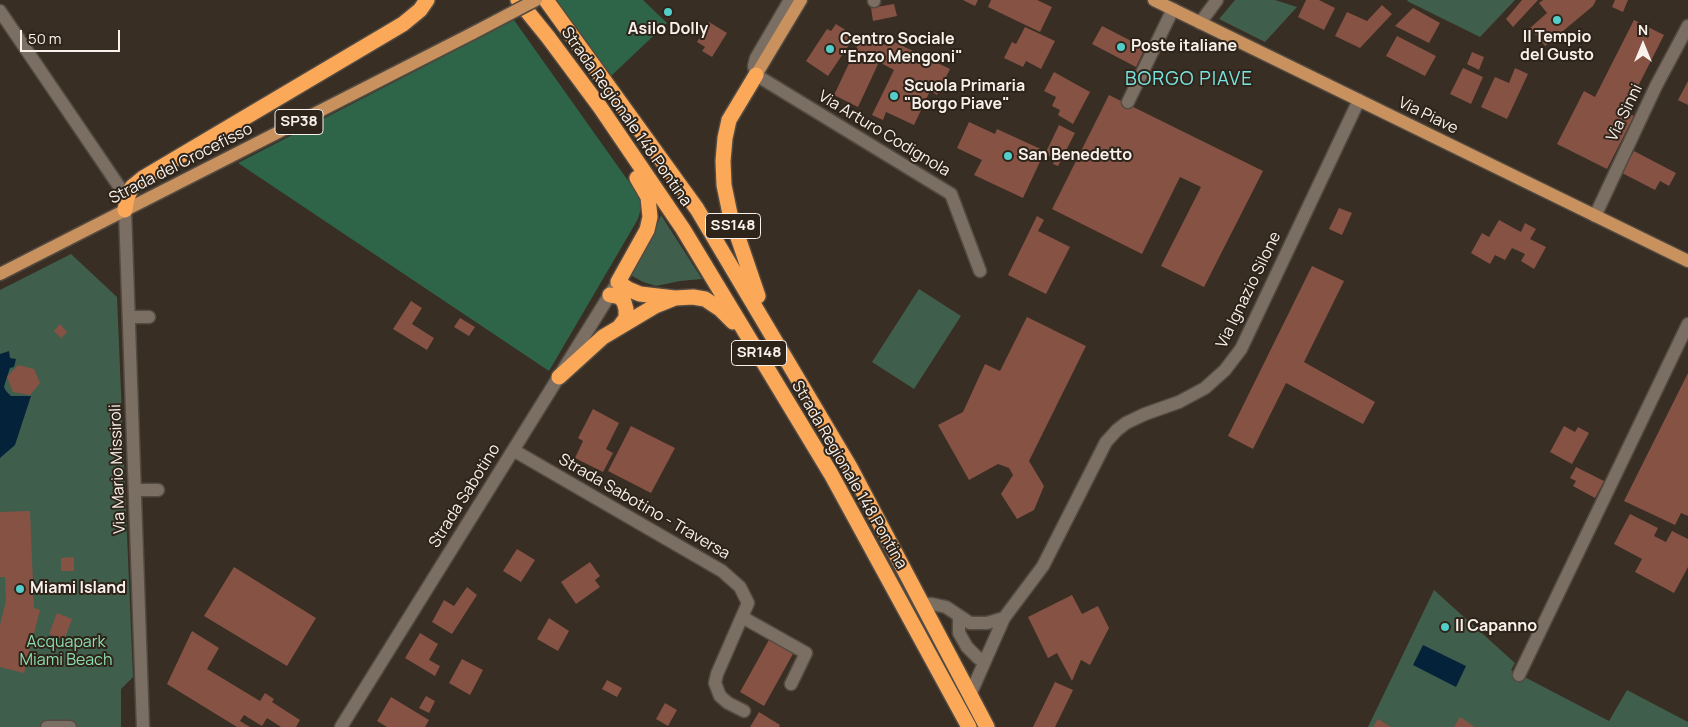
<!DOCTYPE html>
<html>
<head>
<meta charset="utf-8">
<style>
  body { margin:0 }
  #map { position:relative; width:1688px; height:727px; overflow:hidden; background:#382e24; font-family:Manrope,sans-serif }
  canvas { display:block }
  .north { position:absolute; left:1618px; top:20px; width:50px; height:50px; -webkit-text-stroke:4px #2e241a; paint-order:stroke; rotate:0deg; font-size:14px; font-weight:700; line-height:20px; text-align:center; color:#f9f2ec }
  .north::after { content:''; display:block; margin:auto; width:18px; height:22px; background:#f9f2ec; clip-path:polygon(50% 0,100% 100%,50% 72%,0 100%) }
  .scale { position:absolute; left:20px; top:30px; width:100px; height:22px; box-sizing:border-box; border:2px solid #f9f2ec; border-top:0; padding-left:6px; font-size:15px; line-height:18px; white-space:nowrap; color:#f9f2ec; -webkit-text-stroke:4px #2e241a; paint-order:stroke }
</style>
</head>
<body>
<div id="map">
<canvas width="1688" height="727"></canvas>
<div class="north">N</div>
<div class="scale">50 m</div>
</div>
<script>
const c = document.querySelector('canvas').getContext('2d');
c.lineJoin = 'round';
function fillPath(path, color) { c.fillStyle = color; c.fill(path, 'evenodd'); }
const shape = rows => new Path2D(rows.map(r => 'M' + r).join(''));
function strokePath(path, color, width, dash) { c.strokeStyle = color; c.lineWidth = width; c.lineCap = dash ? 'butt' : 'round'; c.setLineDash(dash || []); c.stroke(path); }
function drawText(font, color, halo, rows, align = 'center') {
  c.font = font + ' Manrope,sans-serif'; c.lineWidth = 4; c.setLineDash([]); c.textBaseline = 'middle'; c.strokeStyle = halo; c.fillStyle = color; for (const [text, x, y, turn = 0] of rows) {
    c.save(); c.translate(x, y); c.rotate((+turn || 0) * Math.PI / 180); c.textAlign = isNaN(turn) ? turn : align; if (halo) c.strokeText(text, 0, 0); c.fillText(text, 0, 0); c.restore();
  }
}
fillPath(shape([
  [1235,0,1275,0,1297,7,1265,42,1219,19],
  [1408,0,1515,0,1480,37,1407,1],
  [661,215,702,279,680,281,656,286,643,282,627,273,654,233],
  [71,254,117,297,133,677,121,689,121,727,0,727,0,290],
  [919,289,961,316,914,389,872,362],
  [1434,590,1515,663,1511,670,1609,721,1627,690,1688,722,1688,727,1368,727]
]), '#405e4c');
fillPath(shape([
  [554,0,643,0,667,23,610,77],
  [514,20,634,189,642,204,638,219,549,371,238,163]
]), '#2e6448');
fillPath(shape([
  [9,351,10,358,16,359,14,367,10,368,6,380,4,387,6,391,11,396,31,396,15,445,0,458,0,354],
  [1423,645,1466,666,1456,687,1413,665]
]), '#04233b');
fillPath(shape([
  [963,0,978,0,975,6],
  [991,0,1037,0,1052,7,1040,32,988,7],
  [1306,0,1319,0,1335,8,1324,30,1298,17],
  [1522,0,1538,0,1513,27,1506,19],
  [1543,0,1596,0,1593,6,1545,46,1530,28,1547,13,1539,3],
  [1615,0,1628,0,1623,12,1612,7],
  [894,4,897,16,873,21,871,8],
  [1382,5,1392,14,1360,48,1335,36,1347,12,1367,21],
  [1413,8,1440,23,1429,43,1395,26],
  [1634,20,1664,35,1625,112,1634,116,1607,169,1557,144,1584,91,1595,97],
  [709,22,727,33,712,57,702,51,705,47,697,42],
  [836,24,855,36,828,76,806,61,827,29,831,31],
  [1102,26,1145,48,1136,67,1092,44],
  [1025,27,1055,41,1041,69,1026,61,1023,67,1004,58,1012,42,1016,44],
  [863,34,885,45,888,39,950,69,937,95,930,91,914,125,886,112,883,120,872,115,894,70,879,62,858,107,834,95],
  [1397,36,1436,56,1425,76,1386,56],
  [1472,52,1484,57,1479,70,1467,64],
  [1463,68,1483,77,1471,104,1450,94],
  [1515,68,1528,74,1507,119,1481,107,1495,77,1509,83],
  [1054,72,1090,92,1073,124,1058,115,1060,110,1052,106,1056,97,1044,91],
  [1688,81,1688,105,1678,100],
  [1109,95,1263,171,1204,287,1161,266,1201,187,1180,177,1142,254,1052,209],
  [969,122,995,134,997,129,1045,151,1023,198,974,175,982,160,957,148],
  [1059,125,1075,133,1058,166,1053,164,1055,159,1045,154],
  [1634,151,1676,173,1669,186,1660,181,1655,190,1622,173],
  [1339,208,1352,213,1342,235,1329,229],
  [1037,216,1044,220,1038,231,1070,247,1046,294,1008,275],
  [1499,220,1521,232,1525,223,1536,229,1530,239,1546,247,1534,269,1521,261,1525,254,1512,248,1505,260,1495,255,1490,264,1471,253,1482,233,1489,237],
  [1312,266,1344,281,1304,362,1375,402,1363,424,1286,383,1253,449,1228,436],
  [411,301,422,308,412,324,434,338,427,350,393,329],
  [1027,317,1086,346,1029,461,1044,486,1034,510,1017,519,1001,494,1013,475,1009,468,998,464,969,480,938,425,963,412,985,364,1000,371],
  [460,318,475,327,469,336,454,327],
  [60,324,67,332,61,338,54,331],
  [18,365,34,369,40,383,30,395,13,392,7,377],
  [1688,373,1688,516,1681,513,1675,525,1624,501],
  [593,409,619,423,606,449,613,453,603,472,575,458,583,441,578,438],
  [631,426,675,448,651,493,608,471],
  [1564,426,1575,432,1578,427,1589,433,1572,464,1550,452],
  [1576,467,1604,481,1595,498,1573,486,1576,481,1570,478],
  [30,511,34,608,40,610,24,673,0,667,0,625,6,601,5,577,0,577,0,512],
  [1630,514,1658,528,1654,536,1666,542,1672,531,1688,539,1688,567,1674,593,1635,572,1642,559,1614,544],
  [517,549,535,560,521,582,503,571],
  [74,557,74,571,61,571,61,558],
  [590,562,600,576,595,580,600,587,576,604,561,582],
  [234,567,316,618,287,666,204,616],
  [467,587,477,595,452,634,432,622,444,600,454,606],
  [1072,595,1082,614,1098,606,1109,628,1090,665,1081,660,1072,681,1057,653,1048,658,1028,617],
  [57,613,72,619,64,640,49,634],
  [549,618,569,631,558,651,537,639],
  [192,631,219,648,207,669,260,701,265,693,274,699,272,702,300,720,296,727,281,727,267,718,262,726,244,715,240,721,250,727,237,727,167,684],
  [420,633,438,644,429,660,440,666,435,676,405,658],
  [770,638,794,652,764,706,740,692],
  [462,659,483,670,470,695,449,683],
  [607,680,622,688,617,697,602,689],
  [1055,682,1073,690,1055,727,1033,727],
  [426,696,435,701,429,713,419,708],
  [391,697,429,720,425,727,387,727,377,721],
  [665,703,677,710,668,726,656,719],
  [759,712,780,725,779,727,750,727],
  [1460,717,1475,727,1454,727],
  [1378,719,1391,727,1373,727]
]), '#865244');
const minor = shape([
  [790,0,756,58,754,66,756,75,951,194,980,271],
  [874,0,874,1],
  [0,11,127,198],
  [1200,23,1217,0],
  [1128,102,1173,9],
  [125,210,143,727],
  [1595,216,1656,86,1688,26],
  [129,317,149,317],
  [513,450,722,571,740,587,748,603,717,674,715,683,720,696,728,703,744,711],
  [135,490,158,490],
  [923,604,932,604,946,607,970,623,987,623,1004,618],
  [742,617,806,653,791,684],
  [959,617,959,633,967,647,978,658,985,660],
  [1519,675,1688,324],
  [970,695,1004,618,1043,566,1106,442,1117,430,1126,423,1145,414,1179,402,1205,388,1225,370,1241,349,1359,100],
  [47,727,70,727],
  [341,727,614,288]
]);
const major = shape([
  [1154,0,1688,261],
  [756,75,801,0],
  [0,274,473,33]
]);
const highway = shape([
  [518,0,548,37,600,107,683,229,831,474,969,727],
  [546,0,697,209,850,467,987,727],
  [756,75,729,120,725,138,723,161,724,185,730,214,758,296],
  [637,178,648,197,650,217,647,230,618,282,628,289,640,294,675,298],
  [125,210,127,198,132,187,143,178,403,24,420,10,427,0],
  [610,295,620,297,624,302,626,309,626,318,620,326],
  [559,377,603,337,655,306,675,298,693,297,705,299,720,309,733,322]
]);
strokePath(minor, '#534b42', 15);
strokePath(major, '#534b42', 15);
strokePath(highway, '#534b42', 18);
strokePath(minor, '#7b6f63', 12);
strokePath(major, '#c8915d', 12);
strokePath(highway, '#fba859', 15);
const majorBridge = shape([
  [473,33,536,0]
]);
strokePath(majorBridge, '#534b42', 15, []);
strokePath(majorBridge, '#c8915d', 12);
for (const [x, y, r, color] of [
  [668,12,5,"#53cdc9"],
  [1557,20,5,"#53cdc9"],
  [1121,47,5,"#53cdc9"],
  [830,49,5,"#53cdc9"],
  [894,96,5,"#53cdc9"],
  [1008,156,5,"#53cdc9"],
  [20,589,5,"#53cdc9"],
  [1445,627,5,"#53cdc9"]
]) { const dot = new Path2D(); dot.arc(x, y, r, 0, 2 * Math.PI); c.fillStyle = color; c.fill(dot); strokePath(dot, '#2e241a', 2); }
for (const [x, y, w] of [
  [299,122,48],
  [733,226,55],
  [759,353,55]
]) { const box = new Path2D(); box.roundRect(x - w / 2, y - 12.5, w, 25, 4); c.fillStyle = '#2e241a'; c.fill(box); strokePath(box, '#f9f2ec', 1); }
drawText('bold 15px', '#f9f2ec', null, [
  ["SP38",299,122],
  ["SS148",733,226],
  ["SR148",759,353]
]);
drawText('bold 16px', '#f9f2ec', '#2e241a', [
  ["Asilo Dolly",668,30,"center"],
  ["Il Tempio",1557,38,"center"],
  ["del Gusto",1557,56,"center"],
  ["Centro Sociale",840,40],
  ["\"Enzo Mengoni\"",840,58],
  ["Poste italiane",1131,47],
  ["Scuola Primaria",904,87],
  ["\"Borgo Piave\"",904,105],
  ["San Benedetto",1018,156],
  ["Miami Island",30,589],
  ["Il Capanno",1455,627]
], 'left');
drawText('16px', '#f9f2ec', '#2e241a', [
  ["Via Sinni",1625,113,-64],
  ["Via Piave",1428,116,26],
  ["Strada Regionale 148 Pontina",626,117,55],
  ["Via Arturo Codignola",884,134,31],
  ["Strada del Crocefisso",181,164,-27],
  ["Via Ignazio Silone",1249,290,-64],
  ["Via Mario Missiroli",118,469,-92],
  ["Strada Regionale 148 Pontina",849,475,60],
  ["Strada Sabotino",465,496,-58],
  ["Strada Sabotino - Traversa",644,507,30]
]);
drawText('16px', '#8cdeb0', '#2e241a', [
  ["Acquapark",66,643],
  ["Miami Beach",66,661]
]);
c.letterSpacing = '1px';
drawText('19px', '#78e4e0', '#2e241a', [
  ["BORGO PIAVE",1189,80]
]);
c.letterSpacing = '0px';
</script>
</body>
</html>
